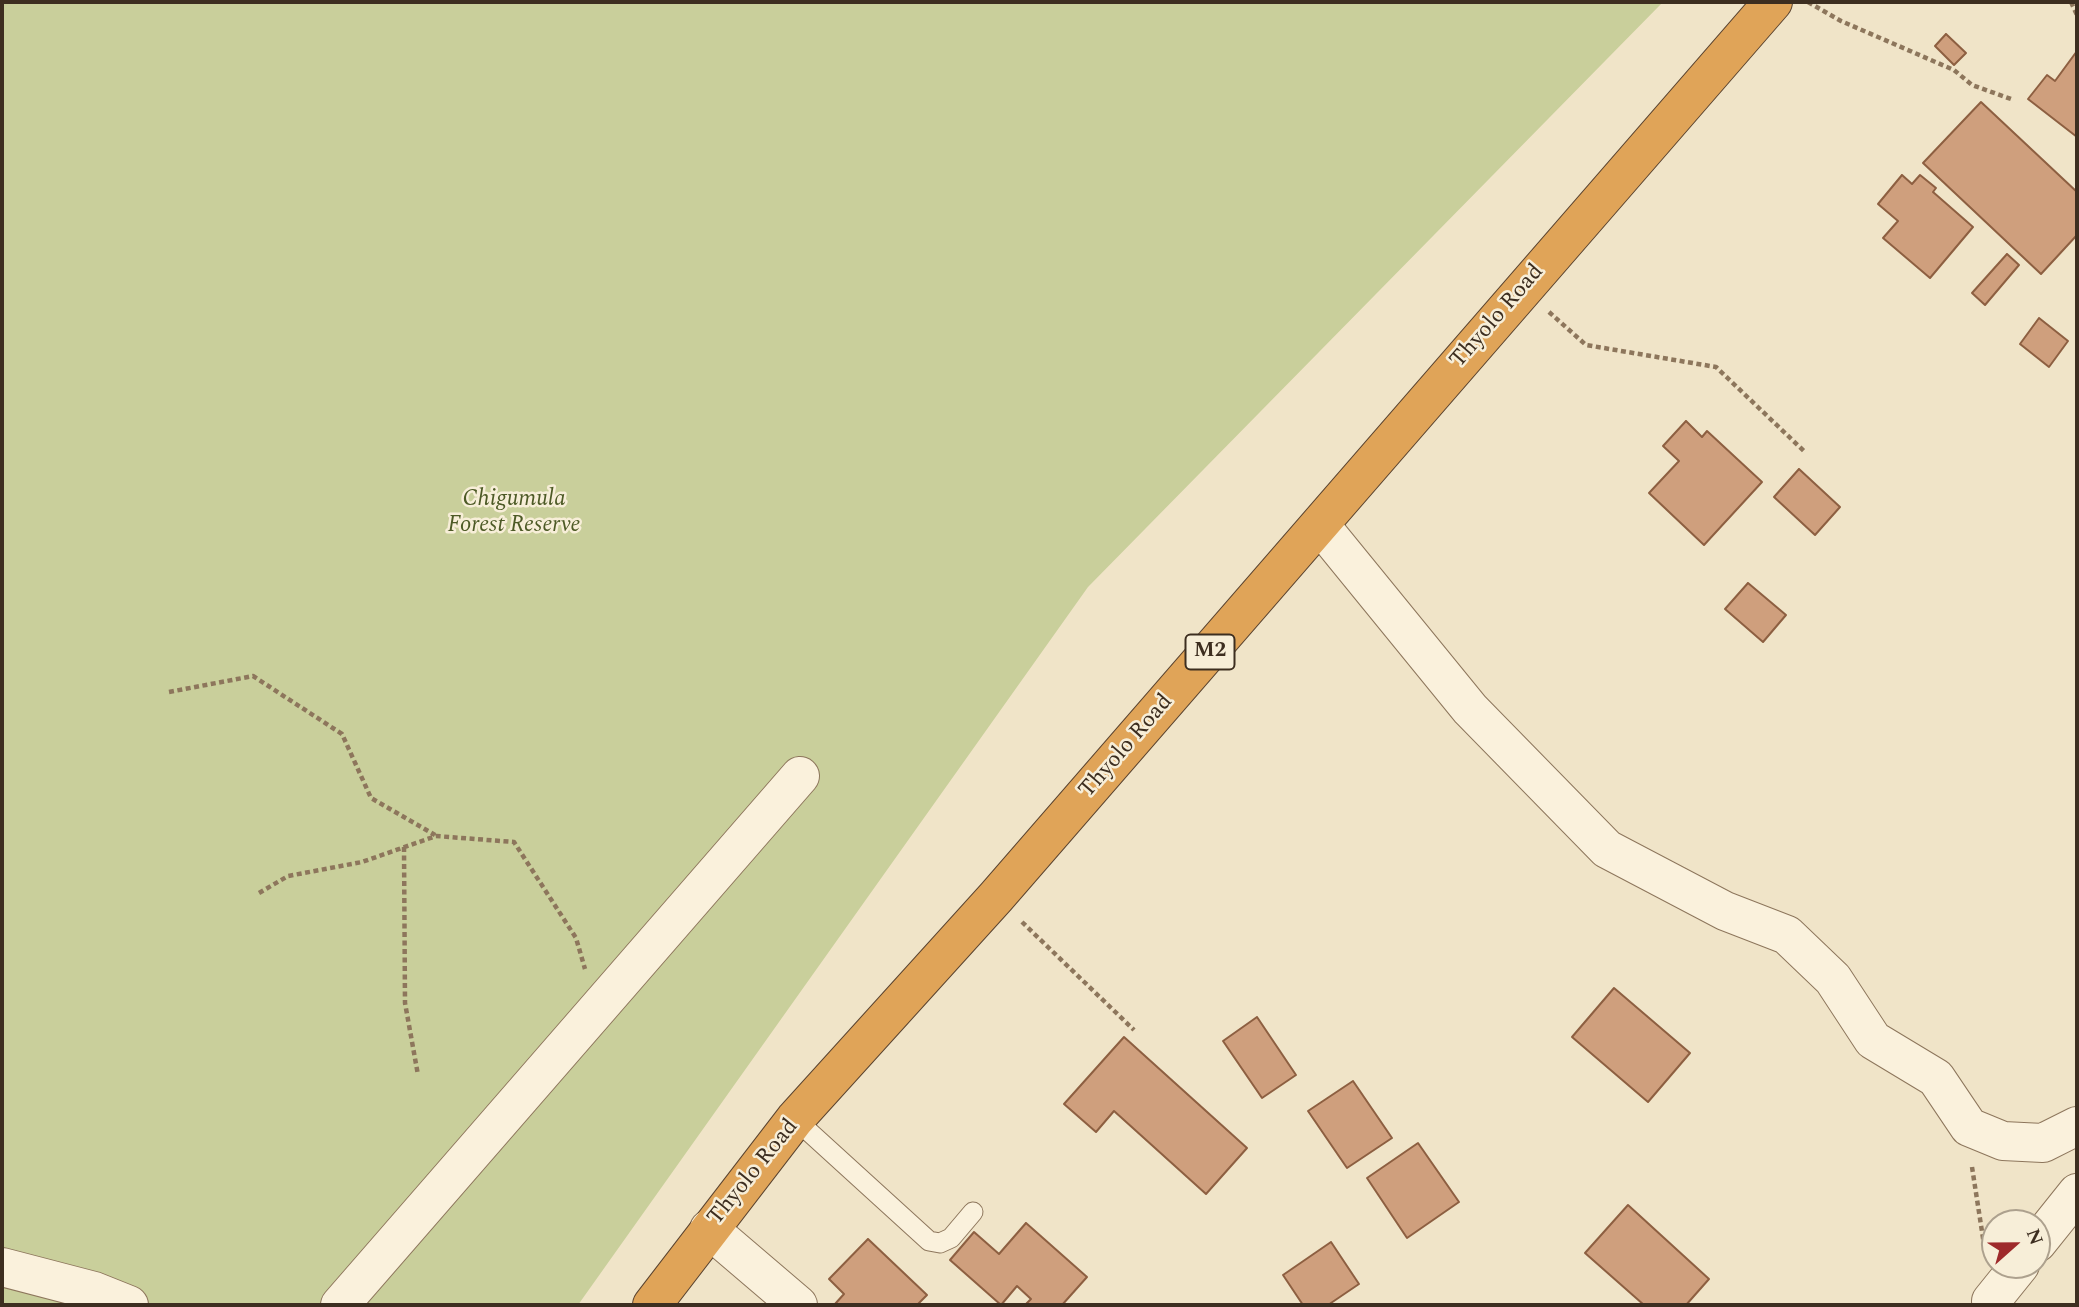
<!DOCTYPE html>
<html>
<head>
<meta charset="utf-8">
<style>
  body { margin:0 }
  #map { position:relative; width:2079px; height:1307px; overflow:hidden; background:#f0e4c8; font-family:Spectral,serif }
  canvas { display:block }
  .frame { position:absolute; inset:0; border:4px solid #3d2e20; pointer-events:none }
  .north { position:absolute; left:1981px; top:1209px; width:70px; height:70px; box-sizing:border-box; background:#f7eed8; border:2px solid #ada18e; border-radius:50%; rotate:69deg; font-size:19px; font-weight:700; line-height:28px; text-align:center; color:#3d2e20 }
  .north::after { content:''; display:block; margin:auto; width:24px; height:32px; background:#9e2a2b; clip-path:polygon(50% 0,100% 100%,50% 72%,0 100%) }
</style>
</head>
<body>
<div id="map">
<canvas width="2079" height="1307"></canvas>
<div class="frame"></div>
<div class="north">N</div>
</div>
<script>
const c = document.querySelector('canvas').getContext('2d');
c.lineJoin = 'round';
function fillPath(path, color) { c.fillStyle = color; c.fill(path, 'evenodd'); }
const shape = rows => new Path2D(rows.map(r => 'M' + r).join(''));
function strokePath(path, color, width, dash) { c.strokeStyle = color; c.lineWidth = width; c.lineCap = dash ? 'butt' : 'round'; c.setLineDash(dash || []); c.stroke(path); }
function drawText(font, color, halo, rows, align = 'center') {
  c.font = font + ' Spectral,serif'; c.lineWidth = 5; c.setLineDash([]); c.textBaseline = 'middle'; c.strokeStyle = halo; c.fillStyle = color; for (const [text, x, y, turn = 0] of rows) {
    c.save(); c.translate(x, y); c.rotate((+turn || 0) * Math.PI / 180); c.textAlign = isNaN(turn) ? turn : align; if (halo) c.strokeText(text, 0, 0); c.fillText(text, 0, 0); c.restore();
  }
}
fillPath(shape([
  [2,2,1663,2,1088,587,578,1305,2,1305]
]), '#c9cf9b');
const building = shape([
  [1946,34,1966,53,1954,65,1935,46,1946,34],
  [2077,51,2077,137,2028,99,2047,75,2055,81,2077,51],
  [1981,102,2077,192,2077,235,2041,274,1923,163,1981,102],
  [1902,175,1912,184,1920,175,1936,188,1933,192,1973,227,1930,278,1883,238,1898,221,1878,204,1902,175],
  [2007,254,2019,265,1985,305,1972,293,2007,254],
  [2039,318,2068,341,2049,367,2020,344,2039,318],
  [1686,421,1702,437,1707,431,1762,482,1704,545,1649,493,1679,461,1663,446,1686,421],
  [1799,469,1840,507,1815,535,1774,497,1799,469],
  [1748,583,1786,615,1763,642,1725,609,1748,583],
  [1614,988,1690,1053,1648,1102,1572,1037,1614,988],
  [1257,1017,1296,1075,1262,1098,1223,1041,1257,1017],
  [1124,1037,1247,1148,1206,1194,1114,1111,1096,1132,1064,1104,1124,1037],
  [1353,1081,1392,1138,1347,1168,1308,1111,1353,1081],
  [1418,1143,1459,1202,1407,1238,1367,1178,1418,1143],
  [1628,1205,1709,1279,1686,1305,1644,1305,1585,1253,1628,1205],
  [1026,1223,1087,1277,1062,1305,1025,1305,1031,1299,1017,1286,1001,1305,950,1260,974,1232,999,1254,1026,1223],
  [868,1239,927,1295,917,1305,835,1304,844,1294,829,1279,868,1239],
  [1331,1242,1359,1284,1328,1305,1303,1305,1283,1275,1331,1242]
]);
fillPath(building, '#cf9f7d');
strokePath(building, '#8d5f41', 2);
const lane = shape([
  [795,1119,929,1241,940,1243,951,1238,973,1212]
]);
const street = shape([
  [1320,525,1470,709,1607,849,1725,911,1787,935,1833,979,1873,1040,1936,1078,1969,1127,2003,1141,2043,1143,2077,1126],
  [709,1229,798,1305],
  [2037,1243,2077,1193],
  [2,1267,94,1291,129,1305],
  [1991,1301,2020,1265],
  [340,1305,800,776]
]);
const highway = shape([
  [652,1305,795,1119,996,897,1773,2]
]);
strokePath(lane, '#8d765c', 21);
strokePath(street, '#8d765c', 40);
strokePath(highway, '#5b4430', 40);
strokePath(shape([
  [1808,2,1841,21,1954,70,1972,85,2011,99],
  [2071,2,2077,15],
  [1549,312,1586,345,1716,367,1806,453],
  [169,692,253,676,342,734,371,798,435,835],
  [404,847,405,1003,418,1075],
  [259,893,288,876,362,862,436,836,514,842,576,938,585,969],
  [1022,922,1134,1030],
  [1972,1167,1985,1251]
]), '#8d765c', 4.5, [5, 3.5]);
strokePath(lane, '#faf1dc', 19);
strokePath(street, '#faf1dc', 38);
strokePath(highway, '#e0a458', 38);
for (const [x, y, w] of [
  [1210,652,49]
]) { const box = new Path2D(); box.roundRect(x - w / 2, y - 17.5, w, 35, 5); c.fillStyle = '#f7eed8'; c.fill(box); strokePath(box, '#3d2e20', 2); }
drawText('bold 21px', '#3d2e20', null, [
  ["M2",1210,652]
]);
drawText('23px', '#3d2e20', '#f7eed8', [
  ["Thyolo Road",1498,317,-49],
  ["Thyolo Road",1127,747,-49],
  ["Thyolo Road",754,1173,-51]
]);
drawText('italic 23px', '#4d5a26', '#f7eed8', [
  ["Chigumula",514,500],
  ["Forest Reserve",514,526]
]);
</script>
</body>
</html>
